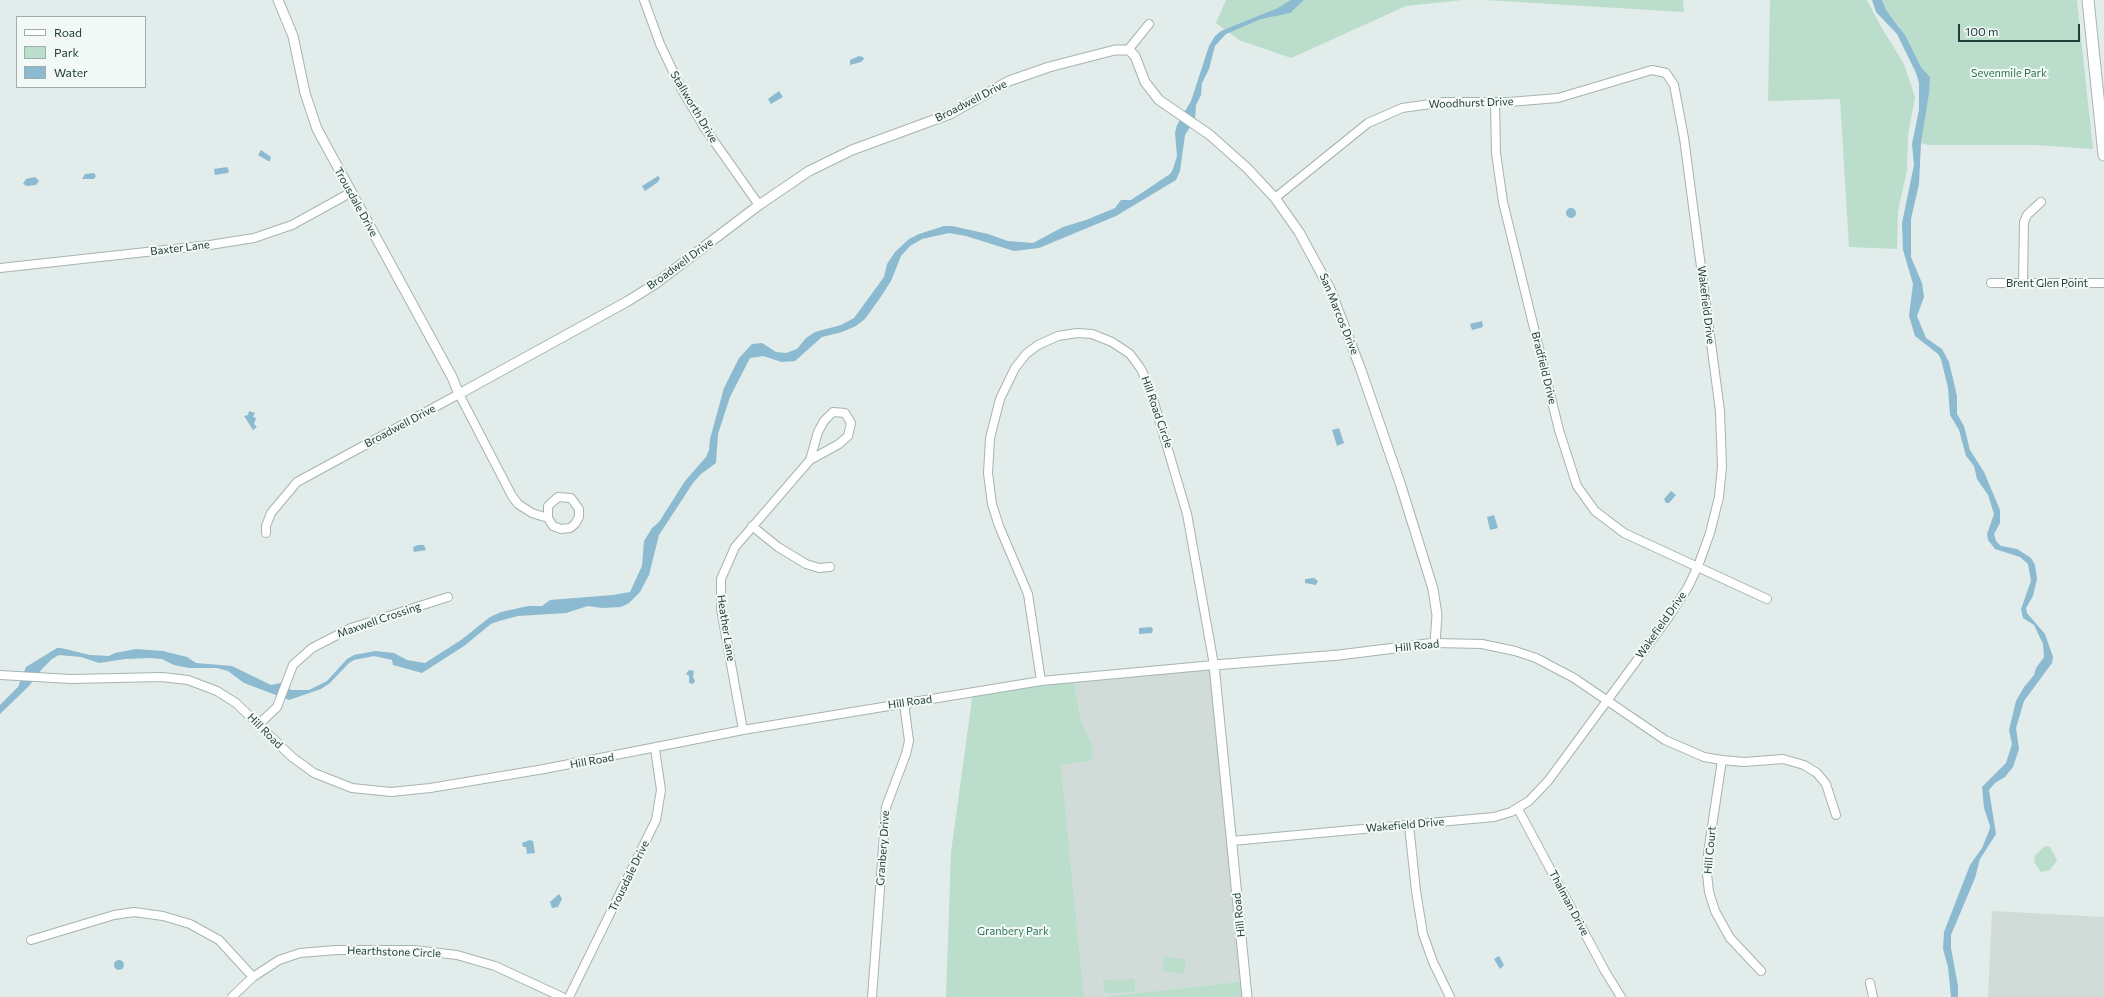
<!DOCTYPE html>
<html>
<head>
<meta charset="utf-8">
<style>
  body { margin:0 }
  #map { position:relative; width:2104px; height:997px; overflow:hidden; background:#e2ecea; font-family:Commissioner,sans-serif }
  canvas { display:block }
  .legend { position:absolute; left:16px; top:16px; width:130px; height:72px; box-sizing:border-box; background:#f3f9f7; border:1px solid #9faeac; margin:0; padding:5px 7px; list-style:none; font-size:12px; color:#223e3b }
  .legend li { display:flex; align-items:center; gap:8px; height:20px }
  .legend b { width:20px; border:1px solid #9faeac }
  .scale { position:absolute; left:1958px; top:24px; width:122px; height:18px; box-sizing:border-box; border:2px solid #223e3b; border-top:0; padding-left:5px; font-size:12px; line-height:14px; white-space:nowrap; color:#223e3b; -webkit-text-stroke:3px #f3f9f7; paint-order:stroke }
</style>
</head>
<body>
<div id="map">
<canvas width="2104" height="997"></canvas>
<ul class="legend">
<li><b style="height:5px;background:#fff"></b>Road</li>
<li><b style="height:11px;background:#bbddcb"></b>Park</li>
<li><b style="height:11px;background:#8bbad1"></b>Water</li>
</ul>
<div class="scale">100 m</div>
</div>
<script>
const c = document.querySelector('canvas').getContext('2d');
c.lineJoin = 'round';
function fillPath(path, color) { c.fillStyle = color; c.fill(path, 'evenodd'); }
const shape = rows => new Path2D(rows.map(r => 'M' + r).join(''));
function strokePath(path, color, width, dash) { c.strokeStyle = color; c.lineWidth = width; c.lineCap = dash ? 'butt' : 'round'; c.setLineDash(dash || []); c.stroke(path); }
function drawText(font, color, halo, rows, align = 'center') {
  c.font = font + ' Commissioner,sans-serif'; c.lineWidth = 4; c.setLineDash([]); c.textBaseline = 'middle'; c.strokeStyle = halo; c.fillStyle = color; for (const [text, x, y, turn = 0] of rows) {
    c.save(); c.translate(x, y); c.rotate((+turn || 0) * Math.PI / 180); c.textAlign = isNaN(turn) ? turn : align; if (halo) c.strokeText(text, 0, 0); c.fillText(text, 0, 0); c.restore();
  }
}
fillPath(shape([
  [1214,665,1246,981,1102,997,1084,997,1061,765,1091,761,1093,747,1081,720,1073,677],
  [1992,911,2104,917,2104,997,1988,997]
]), '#d1dcd9');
fillPath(shape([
  [1226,0,1463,0,1406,6,1291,58,1239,40,1216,23],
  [1485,0,1683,0,1684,12],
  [1770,0,1867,0,1880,25,1904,64,1915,97,1908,135,1907,170,1898,211,1897,249,1849,247,1840,99,1768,101],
  [1882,0,2077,0,2093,149,2035,145,1928,145,1921,143,1929,94,1925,71,1921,67,1899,26,1886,10],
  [1073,677,1081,720,1093,747,1092,761,1061,765,1084,997,946,997,951,852,973,692],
  [2045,846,2050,847,2057,860,2050,870,2041,872,2034,862,2035,855],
  [1165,956,1186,960,1184,974,1162,971],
  [1127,979,1135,979,1135,992,1107,993,1103,987,1103,980,1125,981],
  [1246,981,1247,997,1102,997]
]), '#bbddcb');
fillPath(shape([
  [1291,0,1304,0,1290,13,1261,19,1226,34,1215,46,1209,69,1202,83,1201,95,1196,105,1195,119,1185,135,1180,171,1176,180,1116,216,1039,248,1014,251,966,236,949,233,922,239,910,246,901,256,891,281,880,298,865,319,856,326,842,332,822,337,795,361,782,362,763,356,750,358,730,397,718,434,716,463,701,474,693,483,659,535,649,575,640,592,629,603,621,607,602,608,588,606,566,613,518,616,499,621,491,624,464,646,422,673,393,665,392,660,374,656,354,660,349,663,330,683,321,689,289,700,244,683,228,671,217,668,189,668,174,665,162,659,150,658,125,659,99,663,81,657,59,655,52,659,42,669,29,686,0,714,0,705,18,687,26,667,57,648,61,648,90,655,109,656,115,653,136,649,163,651,187,657,196,663,232,666,271,685,281,683,291,690,309,690,327,681,347,659,354,655,375,651,394,653,407,660,425,663,461,640,490,617,501,612,528,606,542,606,550,600,613,595,630,592,642,566,644,541,652,528,659,522,685,481,706,457,709,450,710,439,724,388,739,358,752,344,762,343,776,352,786,353,797,349,806,338,815,332,841,325,854,318,884,277,887,264,895,252,909,239,919,234,944,226,952,226,988,234,1008,241,1033,243,1063,227,1086,220,1115,208,1121,200,1131,200,1170,174,1173,169,1177,156,1175,133,1177,125,1191,101,1209,46,1215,36,1221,31,1278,8],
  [1872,0,1882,0,1886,10,1905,35,1921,67,1930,77,1929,94,1921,143,1919,184,1911,219,1911,257,1922,283,1924,297,1917,316,1926,338,1942,349,1949,362,1957,396,1957,414,1964,426,1970,450,1984,472,2000,510,2000,523,1994,534,1996,541,2001,546,2017,549,2025,554,2031,558,2035,565,2037,579,2033,596,2026,608,2027,613,2045,634,2053,657,2052,663,2024,701,2016,728,2019,749,2013,767,2005,777,1995,783,1989,790,1996,834,1980,859,1975,878,1951,935,1951,948,1958,986,1958,997,1951,997,1948,967,1943,949,1944,932,1970,865,1982,848,1989,831,1990,826,1984,808,1982,787,2006,763,2012,744,2009,730,2016,701,2024,687,2034,675,2036,668,2044,657,2043,644,2034,625,2023,618,2021,609,2031,581,2028,564,2020,557,1995,549,1988,540,1987,534,1994,514,1988,495,1977,479,1974,466,1966,456,1959,430,1950,415,1948,388,1941,359,1938,354,1915,336,1909,316,1913,284,1903,250,1902,223,1914,165,1912,144,1919,110,1919,83,1916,73,1897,34,1876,12],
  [859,56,863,57,864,59,861,62,850,65,850,60],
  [779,91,783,97,771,104,768,99],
  [261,150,271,157,270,161,268,161,258,155],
  [227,167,229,171,228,173,215,175,214,169],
  [94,173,96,176,94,179,82,179,85,174],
  [658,176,660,178,658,182,645,191,642,186],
  [35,177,39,181,36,185,27,186,23,184,26,179],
  '1566 213a5 5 0 1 1 10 0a5 5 0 1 1-10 0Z',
  [1482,321,1483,327,1472,330,1470,324],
  [249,411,255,413,253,417,256,418,254,424,257,427,253,430,244,416,248,415],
  [1339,428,1344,443,1337,446,1332,430],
  [1671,491,1676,495,1669,503,1666,503,1664,499],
  [1494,515,1498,528,1490,530,1487,517],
  [418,545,424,545,426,550,414,552,413,547],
  [1314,578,1318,581,1316,585,1305,583,1305,579],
  [1151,627,1153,629,1152,633,1139,634,1139,628],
  [689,670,694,671,693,677,695,681,693,684,689,683,689,676,686,674],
  [530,840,533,841,535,853,527,854,526,847,523,847,522,843],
  [559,894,562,899,558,907,552,908,550,902],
  [1499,956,1504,965,1500,969,1494,959],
  '114 965a5 5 0 1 1 10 0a5 5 0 1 1-10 0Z'
]), '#8bbad1');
const minor = shape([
  [644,0,660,44,682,90,704,127,759,205],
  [1128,50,1149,24],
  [1495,102,1496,153,1503,202,1559,430,1577,486,1595,511,1624,533,1767,599],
  [0,268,210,245,254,238,292,225,350,193],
  [1991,283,2104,283],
  [2023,283,2024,222,2027,215,2041,202],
  [752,526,778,547,806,564,819,568,830,567],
  [266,533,266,526,271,513,297,482,459,394,512,496,518,504,532,513,548,518,553,526,561,529,570,528,575,524,579,517,579,509,571,498,558,497,548,506,548,518],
  [1435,643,1482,644,1515,651,1536,658,1574,678,1665,740,1704,757,1722,760,1744,762,1783,759,1804,765,1817,773,1826,784,1836,815],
  [0,675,71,679,162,677,188,680,217,691,236,703,292,757,314,773,352,788,391,792,430,788,544,769,743,730,1041,681,1214,665,1187,514,1150,389,1141,369,1130,354,1112,342,1092,334,1077,333,1058,336,1038,345,1026,354,1015,368,1000,399,990,438,988,473,992,504,999,526,1028,594,1041,681],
  [259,724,277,707,293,665,312,648,351,628,448,597],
  [743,730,721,609,721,579,735,547,810,460,839,444,848,436,851,423,845,413,833,412,824,421,818,432,810,460],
  [1722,760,1708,853,1707,874,1709,892,1715,911,1730,938,1761,971],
  [1518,809,1605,971,1621,997],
  [1409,825,1416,891,1423,934,1433,962,1450,997],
  [1232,841,1494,817,1511,812,1529,801,1548,781,1668,618,1688,587,1698,566,1710,533,1719,497,1722,467,1720,411,1684,138,1674,85,1666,73,1652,70,1558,98,1509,102,1445,102,1402,108,1368,123,1275,198],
  [31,940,114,915,134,912,163,916,190,924,219,940,253,977],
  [1870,983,1873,997],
  [232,997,253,977,279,960,300,953,336,950,414,950,457,955,495,966,562,997],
  [569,997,656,820,661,790,655,749],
  [872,997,886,807,906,754,909,741,904,703]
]);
const tertiary = shape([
  [278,0,293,36,305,93,317,129,452,377,459,394,628,301,655,284,759,205,809,171,852,150,950,114,1009,81,1049,67,1115,50,1129,50,1135,56,1145,82,1159,100,1210,135,1247,168,1275,198,1299,232,1330,289,1361,370,1401,486,1433,589,1437,615,1435,643,1339,655,1214,665,1247,997]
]);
const secondary = shape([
  [2088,0,2104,155]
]);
strokePath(minor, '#a5b4b2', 10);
strokePath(tertiary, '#a5b4b2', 11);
strokePath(secondary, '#a1b8b4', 13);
strokePath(minor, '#fff', 8);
strokePath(tertiary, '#fff', 9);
strokePath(secondary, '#fff', 11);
drawText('11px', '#2d7455', '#f3f9f7', [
  ["Sevenmile Park",2009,73],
  ["Granbery Park",1013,931]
]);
drawText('11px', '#223e3b', '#f3f9f7', [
  ["Broadwell Drive",971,101,-27],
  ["Woodhurst Drive",1471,103,-2],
  ["Stallworth Drive",694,107,59],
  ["Trousdale Drive",356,202,61],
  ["Baxter Lane",180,248,-7],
  ["Broadwell Drive",680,264,-36],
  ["Brent Glen Point",2047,283],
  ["Wakefield Drive",1706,305,83],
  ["San Marcos Drive",1339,314,68],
  ["Bradfield Drive",1544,368,76],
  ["Hill Road Circle",1157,412,71],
  ["Broadwell Drive",400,426,-28],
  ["Maxwell Crossing",379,620,-19],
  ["Wakefield Drive",1661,625,-55],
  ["Heather Lane",726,628,81],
  ["Hill Road",1417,646,-6],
  ["Hill Road",910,702,-8],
  ["Hill Road",265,731,45],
  ["Hill Road",592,761,-10],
  ["Wakefield Drive",1405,825,-5],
  ["Granbery Drive",883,848,-86],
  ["Hill Court",1710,850,-85],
  ["Trousdale Drive",629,876,-64],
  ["Thalman Drive",1569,903,62],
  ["Hill Road",1239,915,-96],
  ["Hearthstone Circle",394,952,2]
]);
</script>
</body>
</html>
